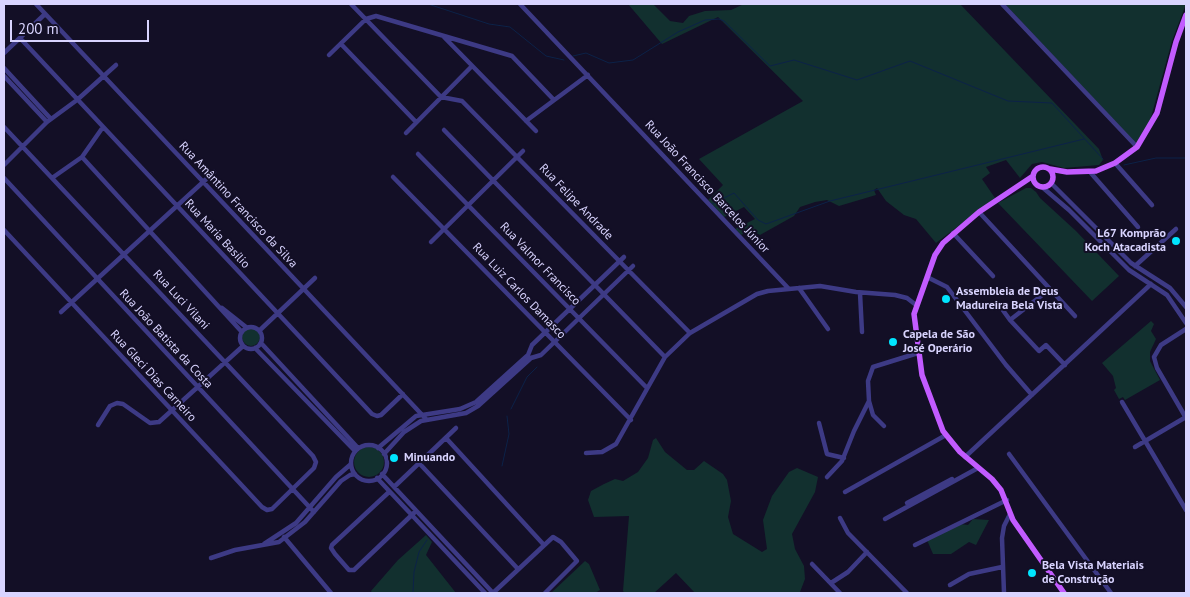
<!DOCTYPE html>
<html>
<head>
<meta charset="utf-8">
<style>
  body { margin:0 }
  #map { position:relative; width:1190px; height:597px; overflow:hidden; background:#130f26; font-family:"PT Sans",sans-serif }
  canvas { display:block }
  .frame { position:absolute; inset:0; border:5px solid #d9d4ff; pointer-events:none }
  .scale { position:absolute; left:10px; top:20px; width:139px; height:22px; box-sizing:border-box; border:2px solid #d9d4ff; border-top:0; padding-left:6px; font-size:15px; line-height:18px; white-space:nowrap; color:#d9d4ff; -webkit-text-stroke:4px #130f26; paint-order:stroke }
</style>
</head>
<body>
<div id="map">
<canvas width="1190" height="597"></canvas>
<div class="frame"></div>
<div class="scale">200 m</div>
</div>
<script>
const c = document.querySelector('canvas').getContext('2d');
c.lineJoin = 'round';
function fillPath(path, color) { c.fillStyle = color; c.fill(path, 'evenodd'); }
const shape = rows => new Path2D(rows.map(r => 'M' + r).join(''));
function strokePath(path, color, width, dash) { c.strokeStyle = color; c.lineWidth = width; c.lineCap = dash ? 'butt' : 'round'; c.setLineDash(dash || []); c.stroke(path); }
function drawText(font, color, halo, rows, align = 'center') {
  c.font = font + ' "PT Sans",sans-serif'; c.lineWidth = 4; c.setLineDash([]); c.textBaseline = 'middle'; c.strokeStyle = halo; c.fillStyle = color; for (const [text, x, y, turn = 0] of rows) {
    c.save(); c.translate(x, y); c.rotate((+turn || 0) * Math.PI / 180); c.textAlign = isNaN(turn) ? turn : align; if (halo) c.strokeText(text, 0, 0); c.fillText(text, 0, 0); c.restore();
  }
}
fillPath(shape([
  [628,4,653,4,670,21,683,23,689,16,705,11,731,10,744,4,960,4,1099,149,1103,160,1099,165,1064,168,1042,162,1032,164,1020,178,1006,160,986,167,990,173,982,179,995,198,936,243,916,219,904,215,886,201,877,188,874,190,876,195,839,206,827,200,815,202,800,207,794,216,760,235,751,230,741,235,735,229,755,219,744,207,724,217,708,200,723,185,699,159,803,101,718,17,662,44],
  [1005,4,1186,4,1172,41,1150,121,1136,144],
  [1026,188,1031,188,1036,192,1040,198,1076,231,1119,276,1092,301,998,203],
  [1151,321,1154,324,1151,331,1156,339,1150,352,1150,361,1160,380,1125,400,1123,397,1119,399,1114,390,1116,388,1113,376,1102,363],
  '242 337a9 9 0 1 1 18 0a9 9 0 1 1-18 0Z',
  [656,438,665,452,687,470,694,470,704,461,723,474,727,480,731,501,728,517,733,534,762,552,767,549,763,520,772,496,789,472,797,468,818,477,815,492,792,534,795,549,804,566,805,579,800,592,695,593,676,573,654,593,625,593,623,591,629,516,594,517,588,500,591,491,604,484,615,479,623,481,638,472,648,458,653,440],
  '354 462a15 15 0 1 1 30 0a15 15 0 1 1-30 0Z',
  [973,519,989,520,976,545,969,542,951,554,933,554,927,540,960,524,968,525],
  [426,535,432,542,426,555,456,593,372,593,371,591,398,560],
  [585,561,589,564,600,590,595,593,551,593]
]), '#12302f');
strokePath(shape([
  [296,4,313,4],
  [428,4,489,24,510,27,546,56,564,60],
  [573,56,586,53,609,63,633,60,678,32,705,20,719,19,724,21,770,66,794,60,857,80,910,61,1008,101,1052,103,1103,159],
  [1124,165,1156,158,1186,158],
  [712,204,734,193,758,220,766,224,830,201,1084,139],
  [511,409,527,377,537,367],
  [502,466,509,434,507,416],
  [413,593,414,572,419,552,427,540]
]), '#0c2248', 1);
strokePath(shape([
  [36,4,426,419],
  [351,4,441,97,462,101,690,333],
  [520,4,789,289,820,286,856,292,895,295,907,298,916,305],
  [1002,4,1137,147],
  [444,37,536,131],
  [20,38,372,414,377,416,381,415,403,394],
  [341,44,416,122],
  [4,53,45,14],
  [329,55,366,19,376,16,512,56,554,100],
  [4,68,51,119],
  [4,76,47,122],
  [526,121,588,75],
  [4,127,313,456,316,462,314,468,272,509,267,510,262,507,4,230],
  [444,130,665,357],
  [406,133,472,66],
  [418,154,647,388],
  [82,157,241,331],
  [1115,163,1152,205],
  [4,165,47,122,77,100,116,65],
  [1090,172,1138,227],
  [393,177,631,420],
  [4,178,314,512],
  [52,178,82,157,103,127],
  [1051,183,1131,263,1170,288,1186,307],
  [1042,187,1069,210,1129,270,1167,295,1186,323],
  [979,212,1075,316],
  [953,233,993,276],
  [431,242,523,151],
  [1135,266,1176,229],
  [927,277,947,287,1006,365,1032,395],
  [799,288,828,329],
  [1050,289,1010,320,1039,351,1046,345,1065,365],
  [860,293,862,332],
  [222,308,246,327],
  [1002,309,1010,320],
  [61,312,214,172],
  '240 338a11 11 0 1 1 22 0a11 11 0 1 1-22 0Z',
  [1186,329,1161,345,1154,357,1157,368,1186,418],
  [260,330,315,278],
  [261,343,358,448],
  [255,348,355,451],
  [531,358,541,355,633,266],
  [869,401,873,415,884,426],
  [1122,402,1186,510],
  [819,423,827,454,844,458],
  [98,425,110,406,117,403,123,404,150,423,159,422,243,346],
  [446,438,544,545],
  '351 463a18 18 0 1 1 36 0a18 18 0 1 1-36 0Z',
  [1135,447,1186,417],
  [378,448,416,416,460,409,476,402,528,355,532,345,624,257],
  [586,453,602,452,616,444,665,357,690,333,757,294,768,291,789,289],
  [384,454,404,432,421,421,466,413,478,406,531,358],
  [1009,454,1111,593],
  [965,457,1151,284],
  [419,463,518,569],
  [382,474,493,593],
  [827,477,842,461,854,431,869,401,868,381,873,367,918,353],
  [377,478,485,593],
  [394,487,456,428],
  [389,492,332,545,331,548,335,554,349,570,354,570,416,511],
  [845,492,946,435],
  [907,503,952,479],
  [840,518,848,533,907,593],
  [885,519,978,468],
  [284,537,331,593],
  [264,544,296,523,336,477,351,464],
  [915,545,1007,500],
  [211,558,235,550,279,542,305,522,341,481,350,475,355,474],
  [812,564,840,593],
  [831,583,848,572,867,552],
  [950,585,969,574,1002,567],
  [493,593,553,537,561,542,577,561,545,593],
  [1004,593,1002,538,1004,526,1010,514]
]), '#3d3a85', 4.5);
strokePath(shape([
  '1033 177a10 10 0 1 1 20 0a10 10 0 1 1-20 0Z',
  [1050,169,1067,172,1096,171,1115,163,1137,147,1157,113,1176,42,1186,15],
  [1033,176,979,212,943,243,935,255,914,314,922,375,943,431,960,452,992,479,1001,490,1013,520,1064,593]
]), '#c25bff', 5.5);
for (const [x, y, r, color] of [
  [1176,241,5,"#00e5ff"],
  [946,299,5,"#00e5ff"],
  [893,342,5,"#00e5ff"],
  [394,458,5,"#00e5ff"],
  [1032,573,5,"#00e5ff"]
]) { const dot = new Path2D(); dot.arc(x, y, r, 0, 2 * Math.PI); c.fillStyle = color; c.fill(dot); strokePath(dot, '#130f26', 2); }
drawText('12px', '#d9d4ff', '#130f26', [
  ["Rua João Francisco Barcelos Júnior",707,187,47],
  ["Rua Felipe Andrade",576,202,46],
  ["Rua Amântino Francisco da Silva",238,205,47],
  ["Rua Maria Basílio",217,234,47],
  ["Rua Valmor Francisco",540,264,46],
  ["Rua Luiz Carlos Damasco",519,291,46],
  ["Rua Luci Vilani",181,300,47],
  ["Rua João Batista da Costa",166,339,47],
  ["Rua Gleci Dias Carneiro",153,376,47]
]);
drawText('bold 12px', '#d9d4ff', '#130f26', [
  ["L67 Komprão",1166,234,"right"],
  ["Koch Atacadista",1166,248,"right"],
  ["Assembleia de Deus",956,292],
  ["Madureira Bela Vista",956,306],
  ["Capela de São",903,335],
  ["José Operário",903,349],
  ["Minuando",404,458],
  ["Bela Vista Materiais",1042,566],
  ["de Construção",1042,580]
], 'left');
</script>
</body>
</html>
